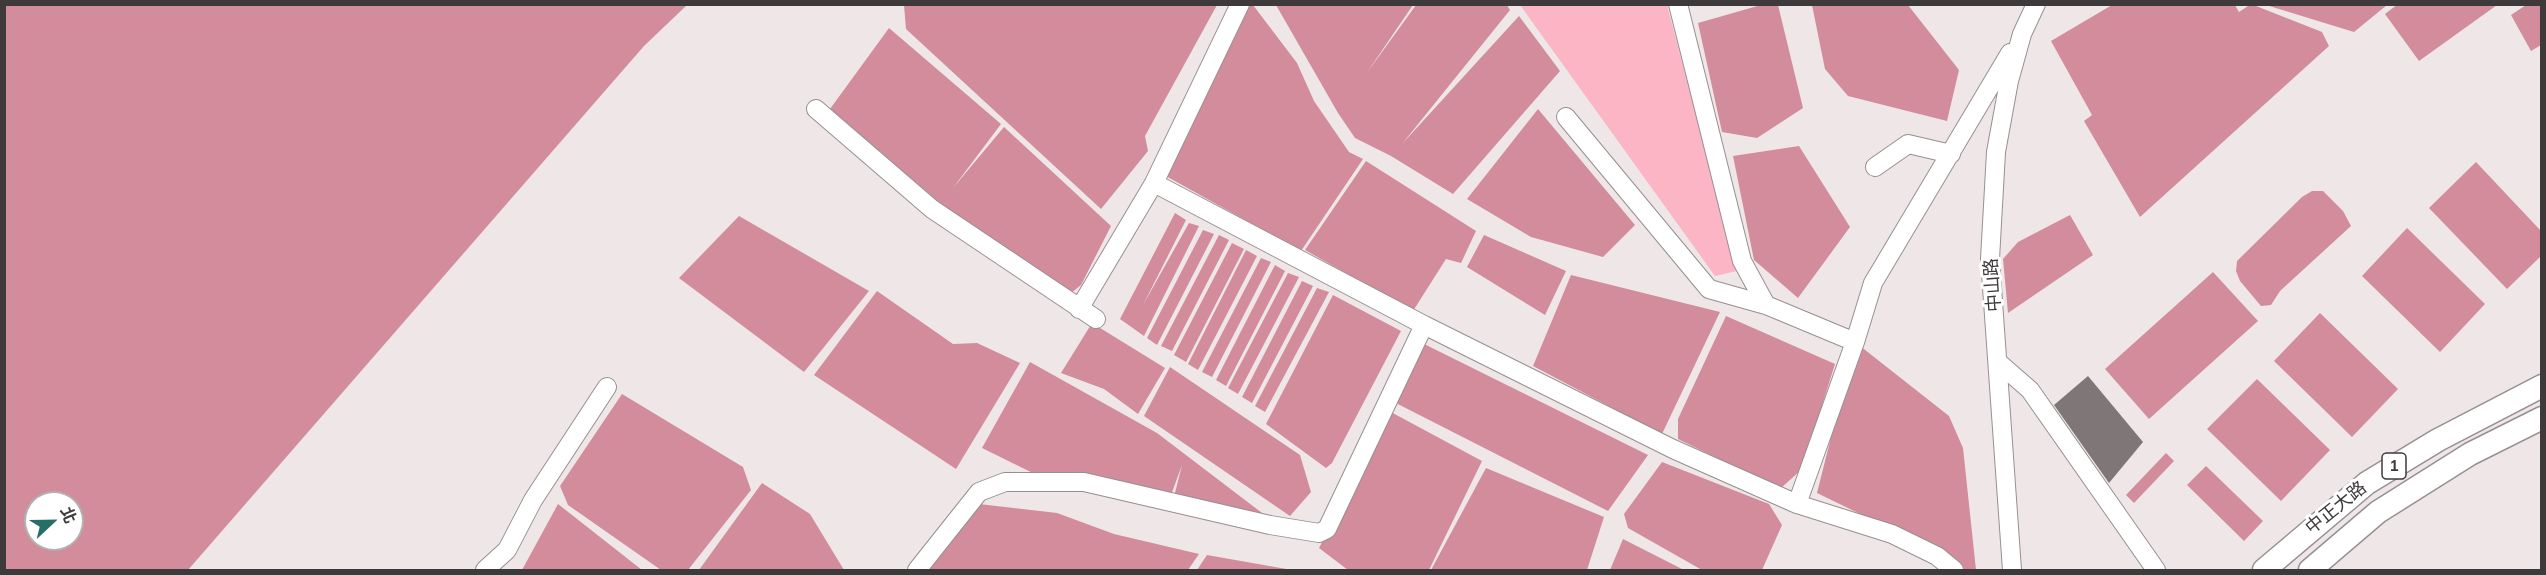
<!DOCTYPE html>
<html>
<head>
<meta charset="utf-8">
<style>
  body { margin:0 }
  #map { position:relative; width:2546px; height:575px; overflow:hidden; background:#efe6e8; font-family:Mulish,"Noto Sans TC",sans-serif }
  canvas { display:block }
  .frame { position:absolute; inset:0; border:6px solid #3e3a3b; pointer-events:none }
  .north { position:absolute; left:24px; top:491px; width:60px; height:60px; box-sizing:border-box; background:#fff; border:2px solid #b2b0b1; border-radius:50%; rotate:68deg; font-size:16px; font-weight:700; line-height:24px; text-align:center; color:#3e3a3b }
  .north::after { content:''; display:block; margin:auto; width:21px; height:27px; background:#266e66; clip-path:polygon(50% 0,100% 100%,50% 72%,0 100%) }
</style>
</head>
<body>
<div id="map">
<canvas width="2546" height="575"></canvas>
<div class="frame"></div>
<div class="north">北</div>
</div>
<script>
const c = document.querySelector('canvas').getContext('2d');
c.lineJoin = 'round';
function fillPath(path, color) { c.fillStyle = color; c.fill(path, 'evenodd'); }
const shape = rows => new Path2D(rows.map(r => 'M' + r).join(''));
function strokePath(path, color, width, dash) { c.strokeStyle = color; c.lineWidth = width; c.lineCap = dash ? 'butt' : 'round'; c.setLineDash(dash || []); c.stroke(path); }
function drawText(font, color, halo, rows, align = 'center') {
  c.font = font + ' Mulish,"Noto Sans TC",sans-serif'; c.lineWidth = 6; c.setLineDash([]); c.textBaseline = 'middle'; c.strokeStyle = halo; c.fillStyle = color; for (const [text, x, y, turn = 0] of rows) {
    c.save(); c.translate(x, y); c.rotate((+turn || 0) * Math.PI / 180); c.textAlign = isNaN(turn) ? turn : align; if (halo) c.strokeText(text, 0, 0); c.fillText(text, 0, 0); c.restore();
  }
}
fillPath(shape([
  [1520,5,1667,5,1737,271,1715,276]
]), '#fcb5c5');
fillPath(shape([
  [2251,4,2322,32,2329,46,2140,217,2084,121,2092,115,2051,41,2112,5,2235,5,2239,12],
  [2398,4,2497,4,2497,5,2419,61,2385,14],
  [4,5,5,4,687,5,644,46,188,570,5,570],
  [36,503,72,503,72,539,36,539],
  [904,5,1217,5,1145,136,1148,151,1101,209,906,29],
  [1245,5,1253,5,1297,63,1314,101,1349,152,1363,159,1301,251,1155,170],
  [1276,5,1413,5,1366,74,1416,5,1507,5,1510,10,1402,144,1519,16,1560,71,1453,194,1391,156,1355,138,1338,113],
  [1761,5,1778,5,1803,108,1757,138,1722,132,1698,23],
  [1812,5,1908,5,1959,70,1947,121,1848,96,1825,69],
  [2266,5,2386,4,2387,5,2354,32],
  [2526,5,2541,5,2541,45,2531,51,2511,15],
  [889,28,1001,124,953,188,1004,127,1111,226,1081,285,1065,298,941,204,830,109],
  [1538,109,1635,225,1603,257,1531,237,1467,199],
  [1799,146,1850,227,1798,298,1754,260,1733,156],
  [1366,161,1476,231,1461,263,1446,259,1413,311,1305,250],
  [2476,162,2541,231,2541,256,2507,289,2429,208],
  [2312,191,2323,191,2343,211,2351,226,2280,291,2271,305,2261,306,2240,281,2236,271,2237,261,2302,197],
  [1175,213,1186,220,1143,305,1189,223,1199,226,1144,336,1120,319],
  [2070,215,2093,255,2008,313,2003,259,2018,242],
  [739,216,869,291,804,372,679,278],
  [2407,228,2485,304,2440,352,2362,276],
  [1203,230,1214,234,1157,345,1147,338],
  [1219,235,1229,240,1172,351,1161,346],
  [1484,235,1566,271,1545,315,1467,267],
  [1232,243,1244,249,1186,362,1174,355],
  [1246,250,1257,256,1198,370,1188,364],
  [1261,258,1271,262,1212,377,1202,372],
  [1275,265,1285,271,1226,386,1216,380],
  [2213,272,2258,321,2149,419,2105,369],
  [1288,273,1299,277,1238,394,1228,388],
  [1571,275,1720,312,1662,434,1533,366],
  [1302,281,1313,286,1252,403,1242,397],
  [1317,288,1329,292,1265,412,1255,406],
  [877,291,953,344,977,343,1020,363,956,469,814,375],
  [1333,295,1401,331,1332,463,1326,468,1266,424],
  [2320,313,2398,389,2352,437,2274,361],
  [1726,316,1835,364,1802,469,1780,489,1678,439,1678,419],
  [1092,323,1165,368,1138,414,1104,389,1061,373],
  [1416,340,1648,455,1608,511,1388,399],
  [1855,342,1949,416,1963,448,1976,570,1955,570,1885,526,1817,493],
  [1030,362,1157,433,1266,516,1174,497,1182,465,1171,495,1051,482,982,448],
  [1170,367,1300,455,1311,492,1290,516,1144,416],
  [2257,379,2330,450,2281,501,2207,429],
  [622,394,743,467,751,490,688,570,661,570,568,505,560,486],
  [1389,411,1482,461,1429,570,1348,570,1319,548],
  [2166,453,2174,461,2134,503,2126,495],
  [1662,462,1769,504,1782,525,1762,570,1702,570,1628,528,1624,514],
  [2206,466,2263,521,2244,541,2187,485],
  [1486,468,1604,517,1587,570,1431,570],
  [762,483,810,514,844,570,699,570],
  [558,504,642,570,522,570],
  [979,504,1057,513,1114,534,1199,554,1188,570,917,570],
  [1623,539,1684,570,1610,570],
  [1207,555,1292,570,1197,570]
]), '#d28c9c');
fillPath(shape([
  [2088,376,2143,442,2109,483,2054,405]
]), '#7e7677');
const minor = shape([
  [1678,4,1742,261,1766,305,1855,342],
  [816,109,932,209,1096,319],
  [1566,117,1709,289,1766,305],
  [1875,167,1908,144,1951,154],
  [1154,183,1424,325,1673,449,1797,504,1892,534,1937,556,1954,570],
  [1079,309,1154,183,1240,4],
  [1999,363,2030,390,2156,570],
  [1797,504,1855,342,1873,283,2010,53],
  [485,570,507,550,533,500,607,387],
  [917,570,979,492,1005,482,1084,482,1270,525,1319,533,1327,529,1424,325],
  [2012,570,1990,259,1996,152,2009,81,2022,34,2036,4]
]);
const major = shape([
  [2264,570,2367,483,2438,440,2542,386],
  [2310,570,2378,512,2470,454,2542,418]
]);
strokePath(minor, '#978f91', 20);
strokePath(major, '#978f91', 25);
strokePath(minor, '#fff', 18);
strokePath(major, '#fff', 22);
for (const [x, y, w] of [
  [2394,466,24]
]) { const box = new Path2D(); box.roundRect(x - w / 2, y - 13, w, 26, 4.5); c.fillStyle = '#fff'; c.fill(box); strokePath(box, '#3e3a3b', 1.5); }
drawText('bold 16px', '#3e3a3b', null, [
  ["1",2394,466]
]);
drawText('18px', '#3e3a3b', '#fff', [
  ["中山路",1993,285,-94],
  ["中正大路",2336,508,-39]
]);
</script>
</body>
</html>
